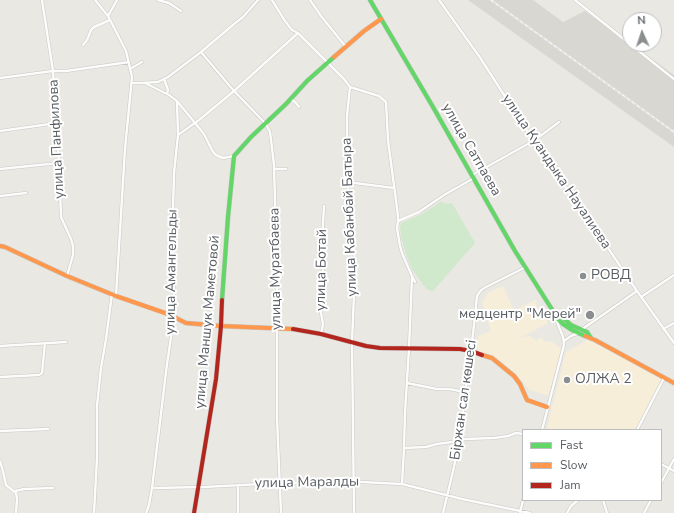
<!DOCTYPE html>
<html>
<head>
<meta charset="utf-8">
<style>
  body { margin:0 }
  #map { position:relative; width:674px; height:513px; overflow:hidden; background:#eae8e2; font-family:"Nunito Sans",sans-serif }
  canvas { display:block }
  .legend { position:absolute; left:522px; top:429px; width:140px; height:72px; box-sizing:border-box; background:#fff; border:1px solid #bcbec0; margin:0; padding:5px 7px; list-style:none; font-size:12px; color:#585d62 }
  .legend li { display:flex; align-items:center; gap:8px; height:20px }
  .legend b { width:20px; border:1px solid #bcbec0 }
  .north { position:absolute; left:622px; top:12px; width:40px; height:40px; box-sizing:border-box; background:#fff; border:1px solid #bcbec0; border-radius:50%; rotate:357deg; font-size:11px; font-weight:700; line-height:16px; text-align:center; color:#585d62 }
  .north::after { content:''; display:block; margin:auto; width:14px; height:18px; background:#8b8e8f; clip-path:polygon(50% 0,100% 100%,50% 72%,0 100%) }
</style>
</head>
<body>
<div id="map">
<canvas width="674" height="513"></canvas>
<ul class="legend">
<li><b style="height:5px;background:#63d668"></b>Fast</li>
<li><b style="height:5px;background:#ff974d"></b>Slow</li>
<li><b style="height:5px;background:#b3261e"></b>Jam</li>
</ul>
<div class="north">N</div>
</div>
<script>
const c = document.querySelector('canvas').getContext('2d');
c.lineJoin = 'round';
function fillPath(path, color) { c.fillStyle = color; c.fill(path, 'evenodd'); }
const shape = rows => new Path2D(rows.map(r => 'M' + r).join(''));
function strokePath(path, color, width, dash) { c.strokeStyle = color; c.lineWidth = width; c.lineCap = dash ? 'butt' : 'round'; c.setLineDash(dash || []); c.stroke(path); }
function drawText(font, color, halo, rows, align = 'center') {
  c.font = font + ' "Nunito Sans",sans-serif'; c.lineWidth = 4; c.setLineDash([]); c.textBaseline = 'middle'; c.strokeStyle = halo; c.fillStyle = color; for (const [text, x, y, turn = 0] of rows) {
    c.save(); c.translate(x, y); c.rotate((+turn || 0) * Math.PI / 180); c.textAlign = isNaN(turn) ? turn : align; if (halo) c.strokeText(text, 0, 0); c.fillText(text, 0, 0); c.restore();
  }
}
fillPath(shape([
  [503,286,514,311,535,300,537,302,535,303,538,308,539,308,548,323,520,338,530,336,536,341,541,337,545,342,551,341,562,349,548,396,530,390,515,373,502,362,480,353,477,347,478,336,491,331,482,303,488,293],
  [589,339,662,379,636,430,547,430,552,407,566,352]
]), '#f6eed9');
fillPath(shape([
  [468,0,533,0,563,22,585,11,674,75,674,147]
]), '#d9d7d2');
fillPath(shape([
  [442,201,444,204,452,203,475,243,433,291,428,290,424,286,412,269,406,254,401,237,400,228,401,223,422,214]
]), '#d0e8cb');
const street = shape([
  [42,0,53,71,59,163,61,217,71,239,73,246,73,255,67,276],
  [95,0,108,16,126,51,132,77,125,149,116,296],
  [158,0,169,3,181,11],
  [272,0,285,21,292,30,298,33,344,79,350,87,347,116,347,163,348,192,354,241,355,270,352,342,354,513],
  [310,0,321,16,346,47],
  [439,0,479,56,531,137,538,144,583,215,606,245,637,291,674,343],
  [575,0,630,44],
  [108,16,117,0],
  [630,44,674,79],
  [83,45,87,40,91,30,94,27,110,20],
  [201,52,234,91,266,124,270,132,274,165,275,201,278,322,277,329,277,418,281,513],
  [130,69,142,62],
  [0,78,53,71,66,71,129,62],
  [164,79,168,90,167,94],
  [132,83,142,83,158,82,168,77,201,52,234,24,243,17,258,0],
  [145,83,169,95,177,101,204,134,213,152,216,155,223,158,234,156],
  [350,87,379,96,386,102,388,140,398,216,398,221,397,228,400,246,402,253,412,276,415,282],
  [291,99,296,103,299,107],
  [0,131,57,123],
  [178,135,199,120,234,91,298,33],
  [0,169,59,163],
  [274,169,286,169],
  [472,175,535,140,559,122],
  [347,182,394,188],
  [0,196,26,193],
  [398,221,419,212,444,195,474,178],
  [641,297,674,275],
  [663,329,674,323],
  [581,330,637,291],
  [321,334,323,324,320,307,322,273,325,263,325,256,322,241,324,206],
  [564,341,571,336,579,333],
  [0,346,66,342],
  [0,377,39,375,42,373,45,343],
  [407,383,437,389,449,389,465,392],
  [542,430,564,345,563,337,555,317],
  [637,430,664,378],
  [0,431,48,429],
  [404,448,426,447,437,444,459,441,464,439,494,438,508,436,516,433,523,434],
  [0,461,3,471,6,485,16,493,17,499,16,513],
  [661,464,674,471],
  [661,483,674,459],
  [402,484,404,448,405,413,409,348,412,276],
  [152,488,204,487,280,483,284,483,328,482,347,480,362,482,402,484,462,499,530,513],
  [15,491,24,489,53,488],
  [603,500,607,513],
  [94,513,97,458,97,406,101,368,106,339,112,294],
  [146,513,149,505,152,488,167,364,174,317,173,209,174,173,178,135,177,101],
  [238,513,238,485],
  [443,513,454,467,459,441,466,387,473,334,477,296,481,290,486,287,526,267],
  [520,513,523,500],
  [567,513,571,506,578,500],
  [644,513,651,500]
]);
const fast = shape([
  [370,0,433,107,515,251,553,311,555,316,563,324,572,330,585,336],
  [222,300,228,217,234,156,251,137,286,104,307,81,334,57],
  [553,311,559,314,571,325,587,332,591,338]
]);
const slow = shape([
  [334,57,364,31,381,19],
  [0,246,5,247,67,276,116,296,168,314,186,323,221,326,293,329],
  [585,336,595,340,674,383],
  [482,355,492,358,514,376,520,384,527,400,547,407]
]);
const jam = shape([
  [293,329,321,334,366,346,380,348,460,349,471,351,482,355],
  [194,513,216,379,221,326,222,300]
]);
strokePath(street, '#c7c7c7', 3.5);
strokePath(fast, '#c5c6c4', 5);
strokePath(slow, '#c5c6c4', 5);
strokePath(jam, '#c5c6c4', 5);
strokePath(street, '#fcfcfb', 2.5);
strokePath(fast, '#63d668', 4);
strokePath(slow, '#ff974d', 4);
strokePath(jam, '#b3261e', 4);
const rail = shape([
  [491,0,674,132]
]);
strokePath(rail, '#e2e2e1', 2.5);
strokePath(rail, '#fff', 1, [3]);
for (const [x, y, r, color] of [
  [583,276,4,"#8b8e8f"],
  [590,315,5,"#8b8e8f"],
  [567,380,4,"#8b8e8f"]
]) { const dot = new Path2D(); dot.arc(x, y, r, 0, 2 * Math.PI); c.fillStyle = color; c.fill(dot); strokePath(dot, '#fff', 1.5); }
drawText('14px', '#585d62', '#fff', [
  ["улица Панфилова",57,139,-93],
  ["улица Сатпаева",471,150,60],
  ["улица Куандыка Науалиева",556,172,56],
  ["улица Кабанбай Батыра",350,217,-92],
  ["улица Муратбаева",276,269,-91],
  ["улица Ботай",322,270,-89],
  ["улица Амангельды",172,272,-89],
  ["улица Маншук Маметовой",208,322,-85],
  ["Біржан сал көшесі",464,400,-82],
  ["улица Маралды",307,483,-1]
]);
drawText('14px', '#585d62', '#fff', [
  ["РОВД",591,276],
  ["медцентр \"Мерей\"",581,315,"right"],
  ["ОЛЖА 2",575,380]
], 'left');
</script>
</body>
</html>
